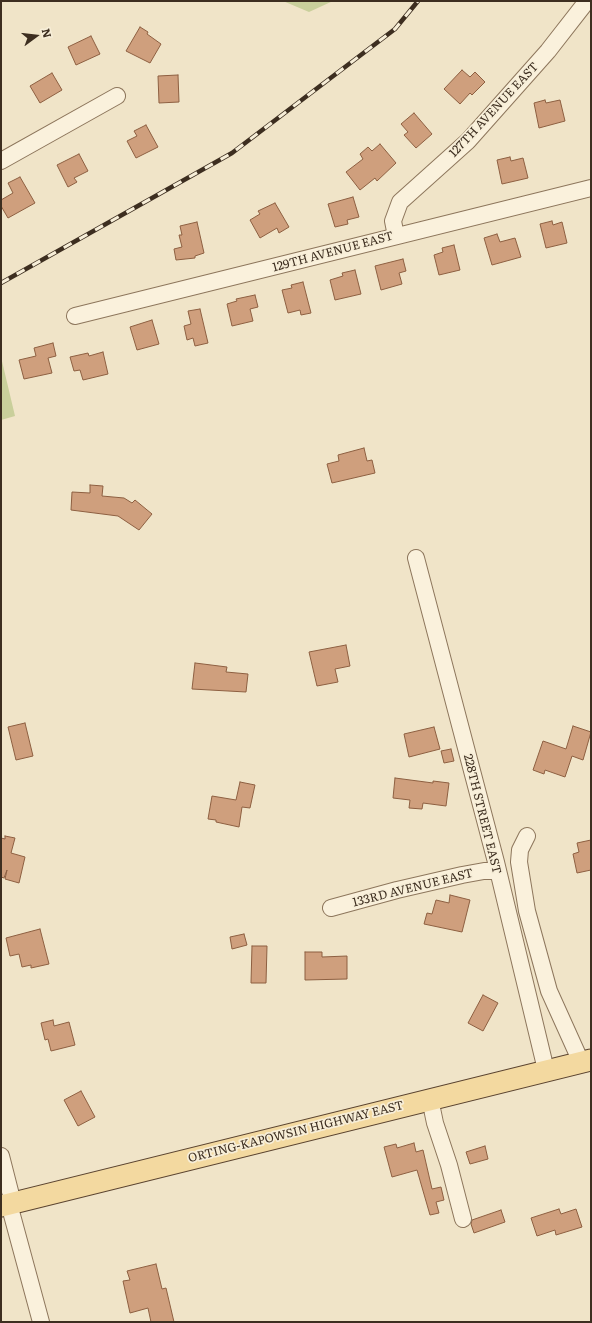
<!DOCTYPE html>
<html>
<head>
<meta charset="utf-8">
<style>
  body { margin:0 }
  #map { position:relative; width:592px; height:1323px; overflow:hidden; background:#f0e4c8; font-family:Literata,serif }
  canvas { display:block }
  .frame { position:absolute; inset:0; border:2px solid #3d2e20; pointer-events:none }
  .north { position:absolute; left:16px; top:16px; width:40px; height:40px; -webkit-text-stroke:3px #f7eed8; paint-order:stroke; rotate:75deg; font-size:11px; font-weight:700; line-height:16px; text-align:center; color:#3d2e20 }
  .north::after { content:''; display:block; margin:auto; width:14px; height:18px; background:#3d2e20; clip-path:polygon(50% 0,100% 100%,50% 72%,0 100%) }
</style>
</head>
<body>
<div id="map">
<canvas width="592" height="1323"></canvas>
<div class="frame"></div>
<div class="north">N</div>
</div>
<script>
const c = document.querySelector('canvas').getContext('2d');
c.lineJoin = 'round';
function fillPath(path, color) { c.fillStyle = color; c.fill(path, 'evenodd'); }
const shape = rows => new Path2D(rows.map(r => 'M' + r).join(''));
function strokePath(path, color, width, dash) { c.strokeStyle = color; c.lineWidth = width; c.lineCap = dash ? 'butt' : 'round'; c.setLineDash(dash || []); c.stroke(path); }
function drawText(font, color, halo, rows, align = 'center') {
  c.font = font + ' Literata,serif'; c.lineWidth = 3.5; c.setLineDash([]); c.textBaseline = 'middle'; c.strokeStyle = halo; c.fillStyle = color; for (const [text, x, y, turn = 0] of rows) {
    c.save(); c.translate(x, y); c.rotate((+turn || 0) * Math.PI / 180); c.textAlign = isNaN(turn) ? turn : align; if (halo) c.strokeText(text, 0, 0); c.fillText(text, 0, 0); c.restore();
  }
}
fillPath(shape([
  [283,1,333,1,309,12],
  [1,357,15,416,1,420]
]), '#c9cf9b');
const building = shape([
  [140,27,148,32,147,34,161,44,150,63,126,51,140,27],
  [91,36,100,54,76,65,68,47,91,36],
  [462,70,470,77,475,72,485,82,472,95,470,93,460,104,444,89,462,70],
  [52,73,62,90,40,103,30,86,52,73],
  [178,75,179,102,159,103,158,76,178,75],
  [545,100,546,103,560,100,565,121,539,128,534,103,545,100],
  [414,113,432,134,416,148,404,135,408,132,401,124,414,113],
  [146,125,158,147,136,158,127,141,137,136,134,131,146,125],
  [380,144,396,163,377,181,375,178,360,190,346,172,363,159,360,154,368,147,372,151,380,144],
  [79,154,88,171,74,178,77,182,68,187,57,165,79,154],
  [510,157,511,161,523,158,528,178,502,184,497,160,510,157],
  [20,177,35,203,8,218,1,206,1,200,13,193,8,183,20,177],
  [353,197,359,217,347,220,348,224,335,227,328,204,353,197],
  [275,203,289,227,279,233,277,228,260,238,250,220,260,214,258,211,275,203],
  [552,221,553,225,562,222,567,243,546,248,540,224,552,221],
  [197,222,204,253,195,256,195,258,176,260,174,249,182,247,179,235,182,235,180,226,197,222],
  [497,234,500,242,515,238,521,257,492,265,484,238,497,234],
  [454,245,460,270,439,275,434,255,443,252,442,248,454,245],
  [403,259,406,271,399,273,402,284,381,290,375,266,403,259],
  [355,270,361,294,335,300,330,280,343,276,342,273,355,270],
  [303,282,311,313,301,315,300,310,288,313,282,290,292,288,291,285,303,282],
  [255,295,258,307,250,309,253,321,232,326,227,304,237,301,236,299,255,295],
  [200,309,208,343,195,346,193,338,187,340,184,326,191,324,188,311,200,309],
  [152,320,159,344,137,350,130,327,152,320],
  [53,343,56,356,48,358,52,373,24,379,19,360,36,356,34,348,53,343],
  [103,352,108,374,83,380,80,370,74,371,70,357,88,353,89,356,103,352],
  [364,448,367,461,372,460,375,473,332,483,327,464,339,461,338,455,364,448],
  [90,485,103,486,102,496,124,498,132,503,135,500,152,514,139,530,118,516,71,510,72,492,90,493,90,485],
  [346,645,350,666,335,669,338,682,317,686,309,652,346,645],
  [195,663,227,667,226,672,248,674,246,692,192,689,195,663],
  [25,723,33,756,16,760,8,727,25,723],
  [573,726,591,732,583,760,572,756,565,777,545,770,544,774,533,770,543,741,566,749,573,726],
  [434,727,440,749,409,757,404,734,434,727],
  [451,749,454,761,444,763,441,751,451,749],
  [395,778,433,783,433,781,449,783,446,806,423,803,422,809,409,808,410,800,393,798,395,778],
  [240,782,255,785,250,808,242,807,239,827,216,822,216,820,208,819,212,796,236,800,240,782],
  [5,836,15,838,11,853,25,857,19,883,5,879,7,870,4,878,1,877,1,838,5,839,5,836],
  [591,840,591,870,577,873,573,854,579,852,577,843,591,840],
  [450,895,470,900,462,932,424,924,427,913,432,914,436,900,449,903,450,895],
  [40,929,49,964,31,968,31,965,22,967,19,954,10,956,6,938,40,929],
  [244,934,247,945,232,949,230,937,244,934],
  [252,946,267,946,266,983,251,983,252,946],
  [305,952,322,952,322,957,347,956,347,979,305,980,305,952],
  [483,995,498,1003,483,1031,468,1023,483,995],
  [53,1020,54,1026,69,1022,75,1045,51,1051,48,1039,45,1040,41,1023,53,1020],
  [81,1091,95,1117,78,1126,64,1100,81,1091],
  [414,1143,416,1152,423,1150,432,1189,441,1187,444,1200,436,1202,439,1213,430,1215,417,1170,392,1177,384,1147,396,1144,397,1148,414,1143],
  [485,1146,488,1159,470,1164,466,1152,485,1146],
  [559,1209,561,1214,576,1209,582,1227,556,1235,555,1230,537,1236,531,1218,559,1209],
  [501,1210,505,1222,474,1233,471,1224,472,1220,501,1210],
  [156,1264,162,1289,166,1288,174,1322,151,1322,148,1308,130,1313,123,1281,130,1280,127,1271,156,1264]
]);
fillPath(building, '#cf9f7d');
strokePath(building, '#8d5f41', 1);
const minor = shape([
  [1,161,117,96],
  [396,236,393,221,400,202,468,141,548,51,587,1],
  [75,316,591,188],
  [416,558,496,862,546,1070],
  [527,836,520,850,519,862,527,911,549,991,581,1062],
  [331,908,397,890,462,875,484,871,497,871],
  [430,1099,435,1123,449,1165,463,1219],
  [1,1156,13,1203],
  [9,1204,41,1322]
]);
const major = shape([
  [1,1206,591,1060]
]);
strokePath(minor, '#8d765c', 18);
strokePath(major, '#5b4430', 23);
strokePath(minor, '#faf1dc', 16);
strokePath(major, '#f3d9a0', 21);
const rail = shape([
  [1,283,232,153,395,29,418,1]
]);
strokePath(rail, '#3d2e20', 4.5);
strokePath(rail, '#f7eed8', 3, [9]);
drawText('12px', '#3d2e20', '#f7eed8', [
  ["127TH AVENUE EAST",494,110,-47],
  ["129TH AVENUE EAST",333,252,-15],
  ["228TH STREET EAST",482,814,76],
  ["133RD AVENUE EAST",413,888,-14],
  ["ORTING-KAPOWSIN HIGHWAY EAST",296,1132,-14]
]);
</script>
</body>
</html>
